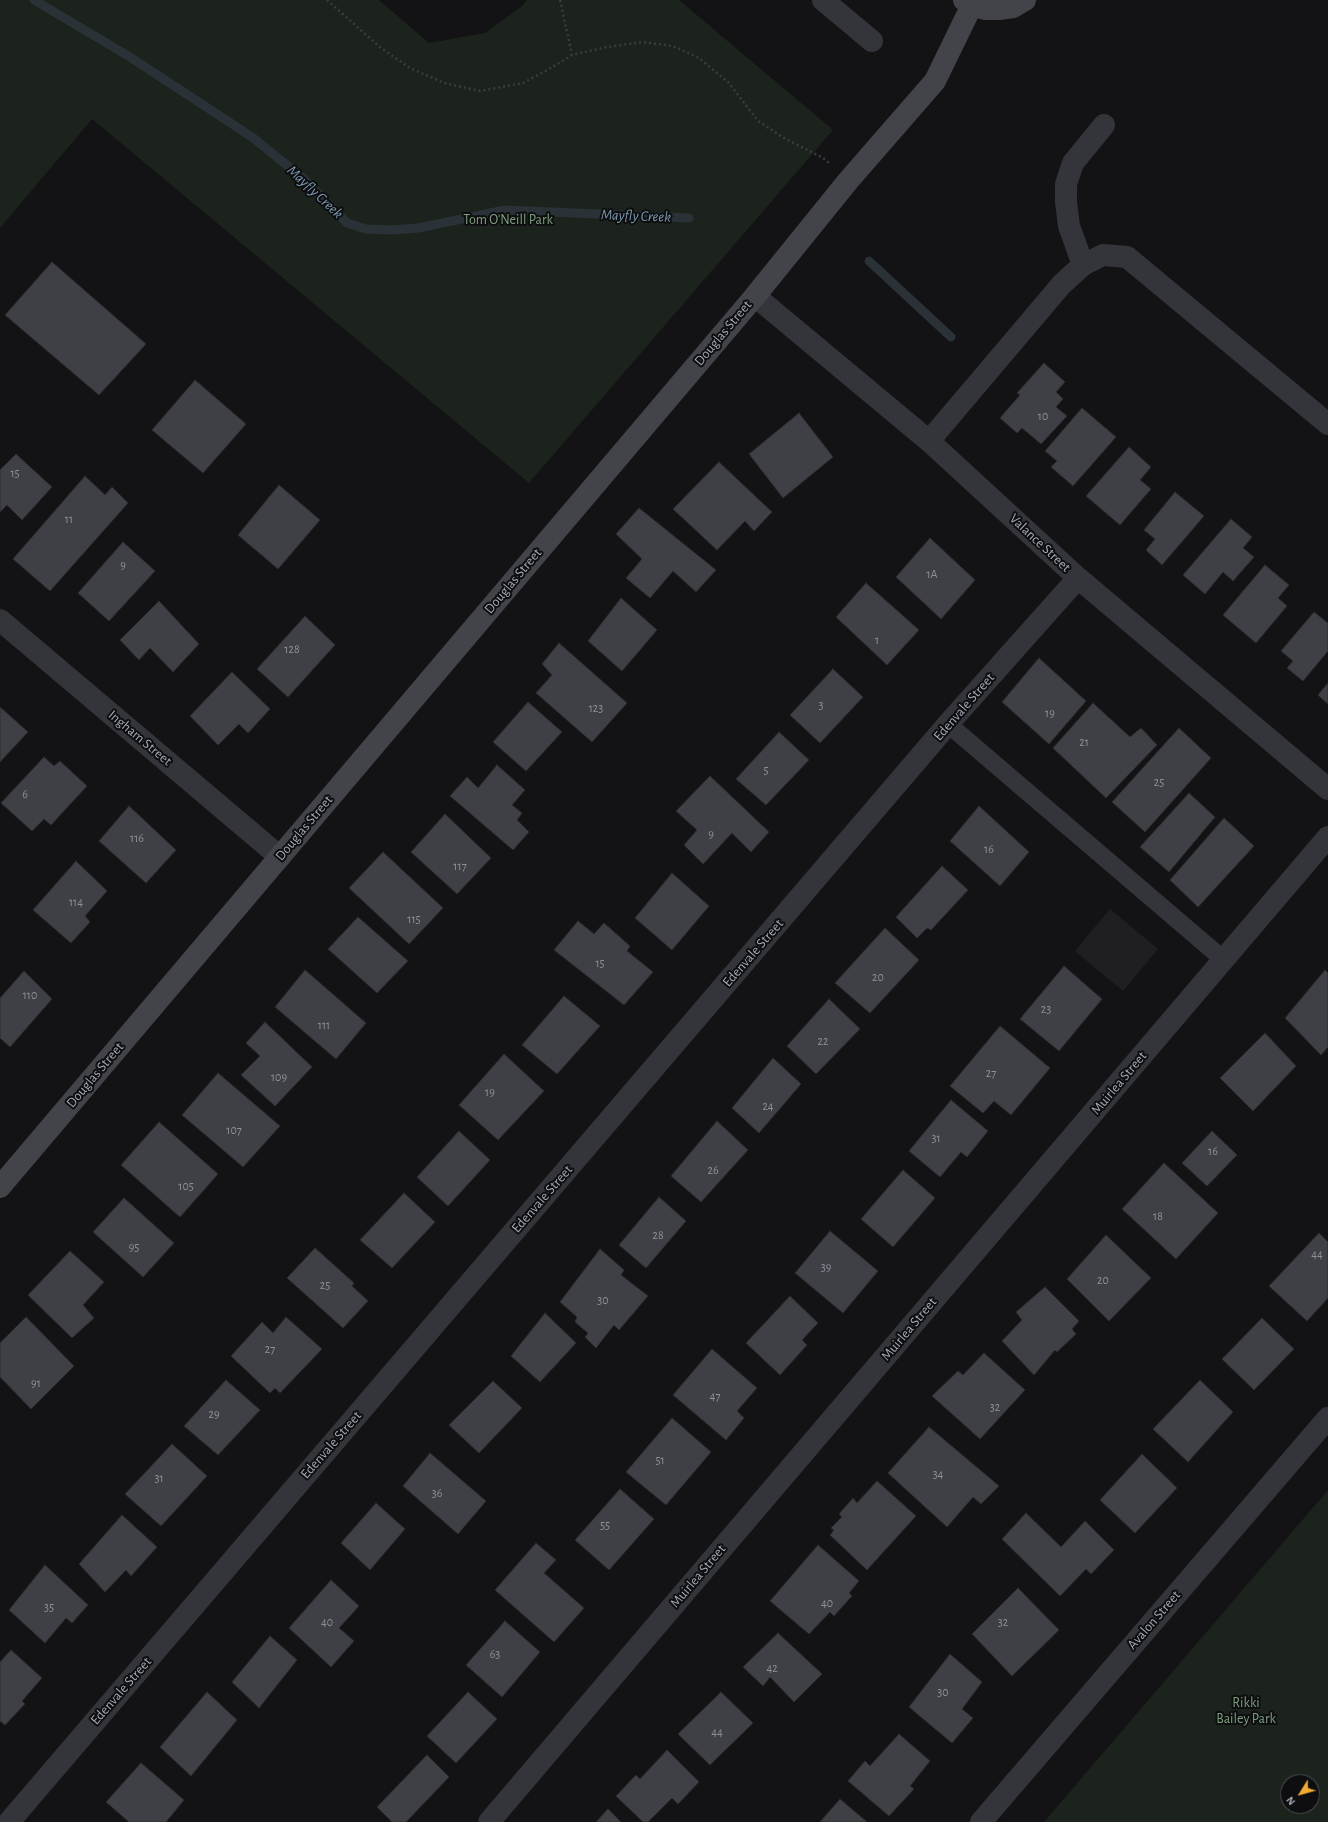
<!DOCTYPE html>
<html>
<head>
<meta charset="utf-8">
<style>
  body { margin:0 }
  #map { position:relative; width:1328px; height:1822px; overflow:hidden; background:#131315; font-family:"Alegreya Sans",sans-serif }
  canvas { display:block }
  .north { position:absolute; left:1280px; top:1774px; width:40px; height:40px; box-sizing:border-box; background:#0e0e10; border:1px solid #4a4c52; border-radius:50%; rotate:233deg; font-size:11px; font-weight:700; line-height:16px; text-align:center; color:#a5aab5 }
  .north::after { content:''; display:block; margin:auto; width:14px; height:18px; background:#efab32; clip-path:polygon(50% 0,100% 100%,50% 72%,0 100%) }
</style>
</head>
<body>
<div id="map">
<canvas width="1328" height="1822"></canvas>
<div class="north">N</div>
</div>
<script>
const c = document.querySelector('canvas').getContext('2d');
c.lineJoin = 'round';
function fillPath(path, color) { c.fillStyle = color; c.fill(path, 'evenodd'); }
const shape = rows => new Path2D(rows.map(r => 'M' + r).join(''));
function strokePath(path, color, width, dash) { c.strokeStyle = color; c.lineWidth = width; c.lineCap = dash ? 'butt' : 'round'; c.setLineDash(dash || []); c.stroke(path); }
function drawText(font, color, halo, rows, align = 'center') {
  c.font = font + ' "Alegreya Sans",sans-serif'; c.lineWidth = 4; c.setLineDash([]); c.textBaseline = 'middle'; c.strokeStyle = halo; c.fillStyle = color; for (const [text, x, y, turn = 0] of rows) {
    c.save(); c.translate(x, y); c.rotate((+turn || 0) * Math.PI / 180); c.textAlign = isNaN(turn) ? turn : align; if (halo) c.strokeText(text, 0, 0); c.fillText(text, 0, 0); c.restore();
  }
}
fillPath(shape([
  [1110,909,1158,949,1123,991,1075,951]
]), '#1f1f22');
fillPath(shape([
  [0,0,379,0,429,43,485,33,522,6,527,0,679,0,833,130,529,483,92,119,0,228],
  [1328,1490,1328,1822,1044,1822],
  [1288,1782,1312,1782,1312,1806,1288,1806]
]), '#1c231c');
strokePath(shape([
  [34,0,130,57,252,137,304,179,347,223,366,229,391,230,418,228,505,210,689,218],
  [869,261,951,337]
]), '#2a3238', 9);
const building = shape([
  [52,262,146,344,99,395,5,315,52,262],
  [1044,363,1065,382,1056,392,1063,399,1056,407,1067,416,1041,444,1022,428,1017,433,1000,418,1020,395,1017,393,1044,363],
  [195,380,246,424,203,473,152,430,195,380],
  [1082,408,1116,437,1073,486,1051,467,1057,461,1045,451,1082,408],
  [799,413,833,457,783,498,749,454,799,413],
  [1129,447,1151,467,1140,480,1151,489,1120,525,1086,496,1129,447],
  [16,454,52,487,22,520,7,505,0,512,0,470,16,454],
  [719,462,772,512,754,531,745,521,717,550,673,509,719,462],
  [85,476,105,495,112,487,128,503,50,591,13,559,85,476],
  [279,485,320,520,278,569,238,535,279,485],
  [1175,492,1204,516,1162,565,1146,550,1155,539,1144,530,1175,492],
  [639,508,716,570,696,592,673,571,650,598,626,578,642,559,616,534,639,508],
  [1231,519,1252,537,1243,548,1254,557,1233,581,1223,572,1205,594,1183,575,1231,519],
  [930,538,975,580,941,619,896,577,930,538],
  [123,542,155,571,109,621,78,593,123,542],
  [1265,565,1289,585,1278,598,1287,606,1256,643,1223,615,1265,565],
  [866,583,919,630,887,665,836,617,866,583],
  [621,598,657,630,622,671,588,641,621,598],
  [159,601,199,644,173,672,150,648,139,660,120,640,159,601],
  [1314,612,1328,623,1328,651,1303,681,1287,668,1293,661,1281,651,1314,612],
  [305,616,335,645,288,697,257,669,305,616],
  [559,643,627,703,592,742,536,693,552,675,542,664,559,643],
  [1039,658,1086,701,1049,744,1002,702,1039,658],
  [833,669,863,697,820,743,790,715,833,669],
  [232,672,270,709,248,733,239,724,218,745,190,716,232,672],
  [1328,683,1328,704,1318,695,1328,683],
  [528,702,562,732,526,771,493,742,528,702],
  [1093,703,1130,737,1141,728,1157,745,1106,798,1053,748,1093,703],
  [0,707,28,732,0,762,0,707],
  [1179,728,1211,758,1145,832,1112,802,1179,728],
  [779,732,809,760,766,805,736,779,779,732],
  [44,757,54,766,60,761,87,786,51,825,44,819,32,831,1,803,44,757],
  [497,765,525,790,512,805,522,813,517,820,529,832,513,850,450,796,467,777,478,788,497,765],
  [710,776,769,832,751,852,732,833,703,864,684,845,697,830,676,811,710,776],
  [1189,793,1215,817,1169,872,1140,847,1189,793],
  [129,806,176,850,146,883,99,841,129,806],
  [979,806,1029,852,1000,886,950,841,979,806],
  [445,814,491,858,457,894,411,852,445,814],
  [1224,818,1254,846,1198,907,1170,880,1224,818],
  [383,852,443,908,409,944,349,888,383,852],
  [76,861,107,891,85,916,90,922,71,943,33,910,76,861],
  [942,866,968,890,931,930,927,928,917,938,896,917,942,866],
  [672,873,709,906,672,950,635,918,672,873],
  [358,917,408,961,377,993,328,949,358,917],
  [578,921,594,934,604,923,630,946,627,951,653,972,624,1005,554,950,578,921],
  [885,928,919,960,870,1013,835,983,885,928],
  [1064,966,1102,999,1059,1051,1020,1019,1064,966],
  [305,970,366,1023,336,1059,275,1007,305,970],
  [1325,970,1328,973,1328,1047,1321,1055,1285,1018,1325,970],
  [24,971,52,999,10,1047,0,1038,0,998,24,971],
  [564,996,600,1026,557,1074,522,1045,564,996],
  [829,999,860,1029,816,1074,787,1046,829,999],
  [265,1022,312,1067,275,1106,241,1075,260,1056,246,1043,265,1022],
  [1000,1026,1050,1068,1011,1115,994,1101,983,1113,950,1086,1000,1026],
  [1265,1033,1296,1066,1253,1111,1220,1078,1265,1033],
  [504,1054,544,1091,498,1140,459,1105,504,1054],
  [773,1058,801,1084,759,1133,732,1108,773,1058],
  [218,1073,280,1126,243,1167,182,1115,218,1073],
  [951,1100,988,1131,967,1157,961,1152,940,1177,909,1151,951,1100],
  [717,1121,748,1150,701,1202,671,1176,717,1121],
  [159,1122,218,1174,180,1217,121,1165,159,1122],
  [459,1131,490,1160,448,1206,417,1177,459,1131],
  [1212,1131,1237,1155,1207,1186,1182,1163,1212,1131],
  [1164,1163,1218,1213,1176,1259,1122,1209,1164,1163],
  [903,1170,935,1198,893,1247,861,1219,903,1170],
  [404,1193,435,1222,392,1268,360,1240,404,1193],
  [659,1197,686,1221,646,1268,619,1245,659,1197],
  [124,1198,174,1243,143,1277,93,1232,124,1198],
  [830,1231,878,1271,843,1313,795,1273,830,1231],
  [1319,1233,1328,1242,1328,1298,1307,1321,1269,1286,1319,1233],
  [1106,1235,1151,1278,1109,1321,1067,1279,1106,1235],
  [315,1248,354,1283,352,1286,368,1301,343,1328,287,1278,315,1248],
  [600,1249,624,1270,621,1275,648,1296,619,1330,614,1325,596,1348,585,1337,588,1333,575,1322,577,1317,560,1302,600,1249],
  [70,1251,104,1282,83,1305,94,1318,72,1338,28,1295,70,1251],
  [1045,1287,1079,1321,1072,1329,1076,1334,1057,1352,1055,1350,1034,1375,1002,1341,1022,1320,1016,1312,1045,1287],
  [790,1296,818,1323,802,1340,807,1345,780,1375,746,1343,790,1296],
  [545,1313,576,1343,540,1382,511,1356,545,1313],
  [26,1317,74,1366,31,1409,0,1377,0,1343,26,1317],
  [286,1317,322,1349,280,1393,275,1388,270,1393,231,1356,262,1322,273,1333,286,1317],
  [1262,1318,1294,1349,1254,1390,1222,1359,1262,1318],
  [712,1349,757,1388,737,1411,744,1418,726,1440,673,1395,712,1349],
  [984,1353,1025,1390,980,1439,932,1396,958,1371,963,1375,984,1353],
  [226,1380,260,1410,218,1455,184,1426,226,1380],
  [1200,1380,1233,1412,1188,1462,1153,1429,1200,1380],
  [493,1381,522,1408,479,1453,449,1425,493,1381],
  [672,1418,711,1452,666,1505,626,1472,672,1418],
  [929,1427,999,1486,981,1504,973,1497,947,1527,888,1473,929,1427],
  [172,1444,207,1476,161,1526,125,1494,172,1444],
  [430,1453,486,1501,458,1534,403,1486,430,1453],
  [1142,1454,1177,1488,1135,1533,1100,1500,1142,1454],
  [877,1481,916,1516,867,1570,830,1535,834,1530,831,1528,842,1517,839,1514,853,1498,857,1503,877,1481],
  [620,1489,654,1519,609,1570,575,1540,620,1489],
  [376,1503,405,1529,370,1570,341,1543,376,1503],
  [1026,1513,1061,1547,1085,1521,1114,1550,1091,1574,1086,1569,1060,1596,1002,1539,1026,1513],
  [122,1515,157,1547,131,1576,126,1570,105,1592,79,1564,122,1515],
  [536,1543,556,1560,544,1573,584,1608,554,1642,495,1590,536,1543],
  [818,1545,859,1581,849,1593,852,1596,834,1616,830,1612,809,1634,770,1601,818,1545],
  [45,1565,88,1605,72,1623,66,1618,45,1643,9,1610,45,1565],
  [331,1580,359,1606,339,1628,354,1641,331,1667,289,1628,331,1580],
  [1018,1588,1059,1630,1012,1676,972,1634,1018,1588],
  [505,1621,540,1652,502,1697,466,1665,505,1621],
  [778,1633,822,1674,794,1702,770,1677,763,1686,743,1667,778,1633],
  [270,1636,297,1660,259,1708,232,1682,270,1636],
  [11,1650,42,1678,22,1701,25,1704,5,1725,0,1721,0,1662,11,1650],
  [950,1654,982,1682,962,1709,973,1718,952,1743,909,1707,950,1654],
  [207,1692,237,1720,191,1776,160,1747,207,1692],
  [468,1692,497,1719,456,1763,427,1736,468,1692],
  [721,1692,753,1723,710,1765,678,1734,721,1692],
  [899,1734,930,1761,910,1786,914,1789,889,1816,848,1781,865,1761,870,1766,899,1734],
  [667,1750,699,1782,678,1804,672,1798,648,1822,643,1822,616,1796,636,1775,640,1779,667,1750],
  [427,1755,449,1777,406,1822,392,1822,377,1807,427,1755],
  [141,1763,184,1800,166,1822,129,1822,106,1802,141,1763],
  [840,1799,867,1822,820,1822,840,1799],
  [608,1809,621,1822,596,1822,608,1809]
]);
fillPath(building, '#3f4045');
strokePath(building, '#2d2d31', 1);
strokePath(shape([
  [327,0,381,48,410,68,444,83,480,91,523,83,551,68,572,55,607,47,643,42,673,46,699,58,729,83,758,121,784,138,823,158,829,163],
  [560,0,572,55]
]), '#3a3c41', 2.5, [2, 3]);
strokePath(shape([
  [948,724,1224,960]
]), '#34353a', 18);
strokePath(shape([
  [823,0,872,41],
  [1083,265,1069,226,1066,202,1066,184,1073,163,1104,125],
  [755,296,929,441,1078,578,1328,789],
  [929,441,1062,284,1083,265,1103,255,1127,257,1328,424],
  [0,620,280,857],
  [9,1822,948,724,1078,578],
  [489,1822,1328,837],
  [981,1822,1328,1418]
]), '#34353a', 22);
strokePath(shape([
  [964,0,972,5,985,9,999,9,1013,7,1025,0],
  [0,1187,755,296,848,181,935,81,972,5]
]), '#42444a', 22);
drawText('12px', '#8c9099', null, [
  ["10",1043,416],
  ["15",15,473],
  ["11",69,519],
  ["9",123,565],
  ["1A",932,574],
  ["1",877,640],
  ["128",292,649],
  ["3",821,705],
  ["123",596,708],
  ["19",1050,713],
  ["21",1084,742],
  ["5",766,770],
  ["25",1159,782],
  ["6",25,794],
  ["9",711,834],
  ["116",137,838],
  ["16",989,849],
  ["117",460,866],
  ["114",76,902],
  ["115",414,919],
  ["15",600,963],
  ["20",878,977],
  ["110",30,995],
  ["23",1046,1009],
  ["111",324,1025],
  ["22",823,1041],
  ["27",991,1073],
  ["109",279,1077],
  ["19",490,1092],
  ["24",768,1106],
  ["107",234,1130],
  ["31",936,1138],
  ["16",1213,1151],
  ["26",713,1170],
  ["105",186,1186],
  ["18",1158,1216],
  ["28",658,1235],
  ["95",134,1247],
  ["44",1317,1254],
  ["39",826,1267],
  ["20",1103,1280],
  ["25",325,1285],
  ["30",603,1300],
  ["27",270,1349],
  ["91",36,1383],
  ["47",715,1396],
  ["32",995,1407],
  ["29",214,1414],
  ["51",660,1460],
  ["34",938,1474],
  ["31",159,1478],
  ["36",437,1493],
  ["55",605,1525],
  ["40",827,1603],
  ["35",49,1607],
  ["40",327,1622],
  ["32",1003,1622],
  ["63",495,1654],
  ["42",772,1668],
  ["30",943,1692],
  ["44",717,1732]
]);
drawText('14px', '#7ca07e', '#0e0e10', [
  ["Tom O'Neill Park",508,220],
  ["Rikki",1246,1703],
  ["Bailey Park",1246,1719]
]);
drawText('14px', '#a5aab5', '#0e0e10', [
  ["Douglas Street",723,333,-50],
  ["Valance Street",1040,543,43],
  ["Douglas Street",513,581,-50],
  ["Edenvale Street",964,707,-49],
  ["Ingham Street",140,738,40],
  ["Douglas Street",304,828,-50],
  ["Edenvale Street",753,953,-49],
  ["Douglas Street",95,1075,-50],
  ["Muirlea Street",1119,1083,-50],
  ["Edenvale Street",542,1199,-49],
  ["Muirlea Street",909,1329,-50],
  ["Edenvale Street",331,1445,-49],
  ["Muirlea Street",698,1576,-50],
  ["Avalon Street",1154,1620,-49],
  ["Edenvale Street",121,1691,-49]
]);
drawText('italic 15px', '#7c99b0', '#0e0e10', [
  ["Mayfly Creek",315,192,43],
  ["Mayfly Creek",636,216,2]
]);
</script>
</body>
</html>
